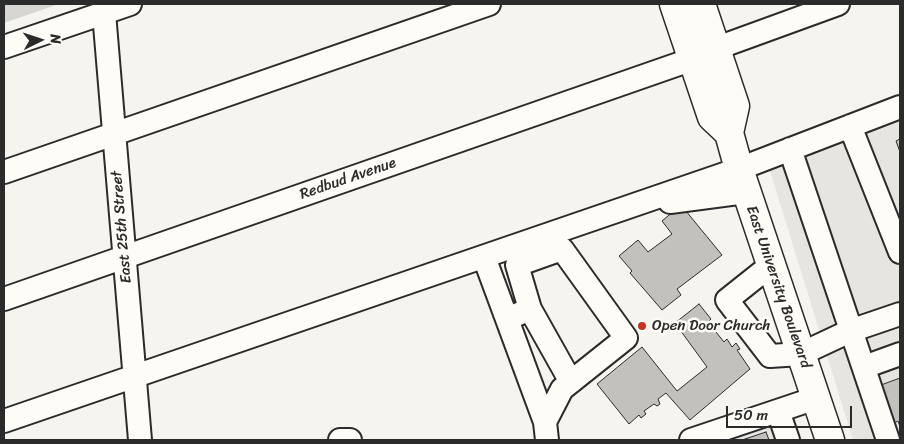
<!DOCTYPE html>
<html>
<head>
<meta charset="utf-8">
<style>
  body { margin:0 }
  #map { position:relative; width:904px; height:444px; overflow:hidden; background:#f5f4ef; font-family:Sriracha,sans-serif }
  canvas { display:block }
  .frame { position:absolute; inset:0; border:5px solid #2b2b2b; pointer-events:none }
  .north { position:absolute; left:15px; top:15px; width:50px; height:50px; -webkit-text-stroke:4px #fdfcf7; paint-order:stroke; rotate:86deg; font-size:14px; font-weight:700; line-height:20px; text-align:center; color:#2b2b2b }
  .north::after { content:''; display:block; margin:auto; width:18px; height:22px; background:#2b2b2b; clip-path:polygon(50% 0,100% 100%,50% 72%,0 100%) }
  .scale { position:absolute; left:726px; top:406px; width:126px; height:22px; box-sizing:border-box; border:2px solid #2b2b2b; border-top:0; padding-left:6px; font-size:15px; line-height:18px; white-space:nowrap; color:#2b2b2b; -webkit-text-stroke:4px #fdfcf7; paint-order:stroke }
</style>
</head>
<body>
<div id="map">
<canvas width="904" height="444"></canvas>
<div class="frame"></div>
<div class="north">N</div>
<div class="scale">50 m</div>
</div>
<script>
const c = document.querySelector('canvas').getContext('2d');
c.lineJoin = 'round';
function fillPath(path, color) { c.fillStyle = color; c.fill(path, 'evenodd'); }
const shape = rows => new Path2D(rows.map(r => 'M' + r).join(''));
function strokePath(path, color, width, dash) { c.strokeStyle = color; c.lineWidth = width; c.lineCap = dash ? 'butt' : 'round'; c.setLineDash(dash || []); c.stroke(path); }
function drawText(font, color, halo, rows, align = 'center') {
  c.font = font + ' Sriracha,sans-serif'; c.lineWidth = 5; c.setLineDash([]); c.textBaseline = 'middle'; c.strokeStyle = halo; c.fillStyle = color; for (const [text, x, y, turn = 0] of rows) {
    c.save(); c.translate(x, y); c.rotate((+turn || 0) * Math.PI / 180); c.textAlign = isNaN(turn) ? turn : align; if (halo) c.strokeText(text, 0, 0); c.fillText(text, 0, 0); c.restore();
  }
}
fillPath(shape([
  [900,109,900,440,853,440,766,158],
  [793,413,802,440,708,440]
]), '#e6e5e0');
fillPath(shape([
  [4,4,59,4,4,23]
]), '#d7d6d2');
const building = shape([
  [900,139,900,152,896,141,900,139],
  [681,205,722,255,677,289,681,295,662,310,630,273,632,271,619,256,638,240,648,252,672,234,662,221,681,205],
  [699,304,711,319,708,322,724,342,727,339,732,347,736,343,740,349,737,350,750,369,690,420,666,393,658,399,660,404,657,406,654,404,644,411,646,414,641,418,639,415,629,424,597,384,642,347,677,391,707,367,675,323,699,304],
  [900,378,900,427,898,421,894,423,881,385,900,378],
  [766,432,769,440,742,440,766,432]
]);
fillPath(building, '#c2c1be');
strokePath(building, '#2b2b2b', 1);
const minor = shape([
  [104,13,140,440],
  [4,47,130,4],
  [717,48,838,4],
  [850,126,900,252],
  [790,149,888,440],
  [4,172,489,4],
  [670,202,746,192],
  [484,257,545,422,547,440],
  [771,265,727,300,770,356,801,354,850,331,900,314],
  [4,299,693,59],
  [530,309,571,382],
  [507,319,530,309,517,265,562,249,626,338,562,389,545,422],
  [864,367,900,354],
  [778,411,788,440],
  [4,421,739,169,900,107],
  [340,440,350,440],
  [691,440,816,398]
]);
const major = shape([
  [674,4,712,117,729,133],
  [701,4,735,106,729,133,739,169,830,440]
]);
strokePath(minor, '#2b2b2b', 26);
strokePath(major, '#2b2b2b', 31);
strokePath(minor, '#fdfcf7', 22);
strokePath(major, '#fdfcf7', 28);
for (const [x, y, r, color] of [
  [642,326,5,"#c8321e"]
]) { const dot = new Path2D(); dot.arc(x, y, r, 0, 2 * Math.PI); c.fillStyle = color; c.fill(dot); strokePath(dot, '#fdfcf7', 2); }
drawText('15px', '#2b2b2b', '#fdfcf7', [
  ["Redbud Avenue",348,179,-19],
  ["East 25th Street",122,227,-95],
  ["East University Boulevard",778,287,71]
]);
drawText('15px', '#2b2b2b', '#fdfcf7', [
  ["Open Door Church",652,326]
], 'left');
</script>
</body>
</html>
